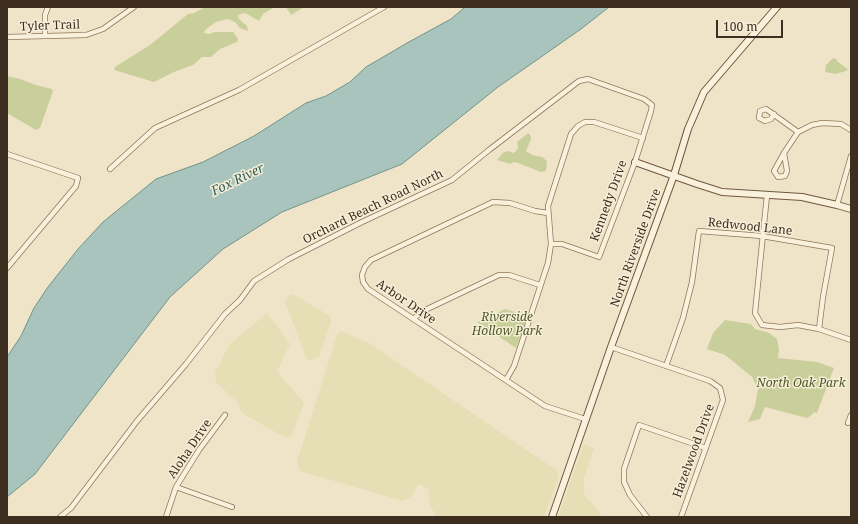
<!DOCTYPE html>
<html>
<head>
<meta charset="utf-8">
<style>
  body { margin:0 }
  #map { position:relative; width:858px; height:524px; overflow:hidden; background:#f0e4c8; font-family:"Noto Serif",serif }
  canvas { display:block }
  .frame { position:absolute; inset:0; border:8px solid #3d2e20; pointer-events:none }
  .scale { position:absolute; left:716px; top:20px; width:67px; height:18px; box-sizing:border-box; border:2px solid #3d2e20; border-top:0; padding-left:5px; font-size:12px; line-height:14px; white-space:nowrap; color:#3d2e20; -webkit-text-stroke:3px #f7eed8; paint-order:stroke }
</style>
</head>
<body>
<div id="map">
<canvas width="858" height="524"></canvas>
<div class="frame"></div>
<div class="scale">100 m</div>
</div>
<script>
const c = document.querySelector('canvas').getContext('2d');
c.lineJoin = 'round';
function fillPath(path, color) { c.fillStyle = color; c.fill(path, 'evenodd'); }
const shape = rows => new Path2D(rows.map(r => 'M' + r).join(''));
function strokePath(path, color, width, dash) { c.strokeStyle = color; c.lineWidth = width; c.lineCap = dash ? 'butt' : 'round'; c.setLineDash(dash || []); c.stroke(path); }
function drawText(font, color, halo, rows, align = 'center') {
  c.font = font + ' "Noto Serif",serif'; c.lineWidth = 3; c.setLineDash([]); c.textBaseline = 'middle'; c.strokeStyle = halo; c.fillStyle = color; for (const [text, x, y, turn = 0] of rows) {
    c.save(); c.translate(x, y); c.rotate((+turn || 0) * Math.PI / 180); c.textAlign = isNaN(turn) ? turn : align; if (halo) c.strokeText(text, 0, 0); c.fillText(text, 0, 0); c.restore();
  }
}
fillPath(shape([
  [293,294,330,316,331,322,319,357,315,359,307,360,285,302,288,296],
  [267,313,290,344,277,371,304,403,291,437,284,437,242,413,237,402,216,382,215,373,229,345],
  [341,331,369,343,556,470,559,477,544,517,437,517,429,504,429,490,419,483,411,497,403,501,300,471,297,462,337,335],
  [584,444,594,448,584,478,584,494,603,517,558,517]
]), '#e6deb5');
fillPath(shape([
  [205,7,273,8,263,14,259,21,245,13,238,15,239,19,247,26,248,31,240,28,235,22,228,19,216,22,205,30,204,33,209,34,215,32,233,32,238,39,237,42,220,49,211,57,202,57,193,65,174,72,154,82,114,70,115,67,150,45,188,14,194,13],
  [286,7,304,7,291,15],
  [835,58,838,62,849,70,836,74,825,72,826,65,832,59],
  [7,76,20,79,36,85,52,89,53,91,40,128,36,130,7,113],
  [528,133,531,136,531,139,526,151,532,155,542,157,547,161,546,171,541,172,518,163,514,162,510,164,497,160,504,152,508,151,513,153,516,151,518,148,517,142],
  [505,309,528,316,516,348,477,322],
  [725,320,751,324,755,329,769,333,777,339,779,350,778,358,817,362,834,368,817,413,813,412,813,414,807,418,765,407,760,419,748,422,755,406,758,389,752,377,725,355,707,349,713,333]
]), '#c9cf9b');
const water = shape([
  [465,7,609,7,581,29,498,87,402,164,282,212,223,249,170,297,35,474,7,497,7,357,21,336,34,308,48,287,78,249,103,222,156,179,203,162,254,136,306,103,326,96,350,82,366,67,407,43,451,19,465,7]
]);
fillPath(water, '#a9c4bc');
strokePath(water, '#6f938a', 1);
const street = shape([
  [45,35,45,15,48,7],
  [7,37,86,35,103,29,134,7],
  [774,114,771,119,765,121,759,118,760,111,766,109,798,132],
  [784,153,787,171,785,176,778,177,774,171,784,153,798,132,812,125,822,123,841,124,851,130],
  [7,154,78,178,76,186,7,268],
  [110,169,155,128,239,90,384,7],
  [767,195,755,313,762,325,780,327,798,325,819,329,851,340],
  [837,205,851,156],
  [548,213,535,211,510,203,493,202,371,260,365,267,362,275,363,282,368,289,545,406,585,419],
  [413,319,423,311,499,275,509,275,540,285],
  [611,347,710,381,720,388,723,400,681,517],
  [666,366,683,318,692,282,699,231,762,236,832,248,823,297,819,329],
  [506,380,514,366,548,263,551,244,548,206,571,134,578,126,585,122,594,122,643,138],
  [848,423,851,415],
  [176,487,232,507],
  [60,517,71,508,137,421,186,364,225,314,240,300,254,281,289,259,362,222,452,180,489,150,579,81,588,79,644,99,652,105,651,111,635,162,599,257,562,244,551,244],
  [166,517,176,487,199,450,225,415],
  [647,517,630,495,624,482,624,469,639,425,706,448]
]);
const secondary = shape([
  [635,162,697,184,722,192,802,197,837,205,851,209],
  [552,517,611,347,674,175,688,129,704,92,777,7]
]);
strokePath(street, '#8d765c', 6);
strokePath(secondary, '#6f573f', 8);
strokePath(street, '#faf1dc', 4.5);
strokePath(secondary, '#faf1dc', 6);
drawText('12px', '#3d2e20', '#f7eed8', [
  ["Tyler Trail",50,26,-2],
  ["Kennedy Drive",609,201,-70],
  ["Orchard Beach Road North",373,207,-26],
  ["Redwood Lane",750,227,6],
  ["North Riverside Drive",636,248,-70],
  ["Arbor Drive",406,302,34],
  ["Aloha Drive",190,449,-56],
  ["Hazelwood Drive",694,451,-70]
]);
drawText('italic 12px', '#4d5a26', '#f7eed8', [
  ["Riverside",507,318],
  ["Hollow Park",507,332],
  ["North Oak Park",801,384]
]);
drawText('italic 13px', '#2f5d5a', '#f7eed8', [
  ["Fox River",238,180,-26]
]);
</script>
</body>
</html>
